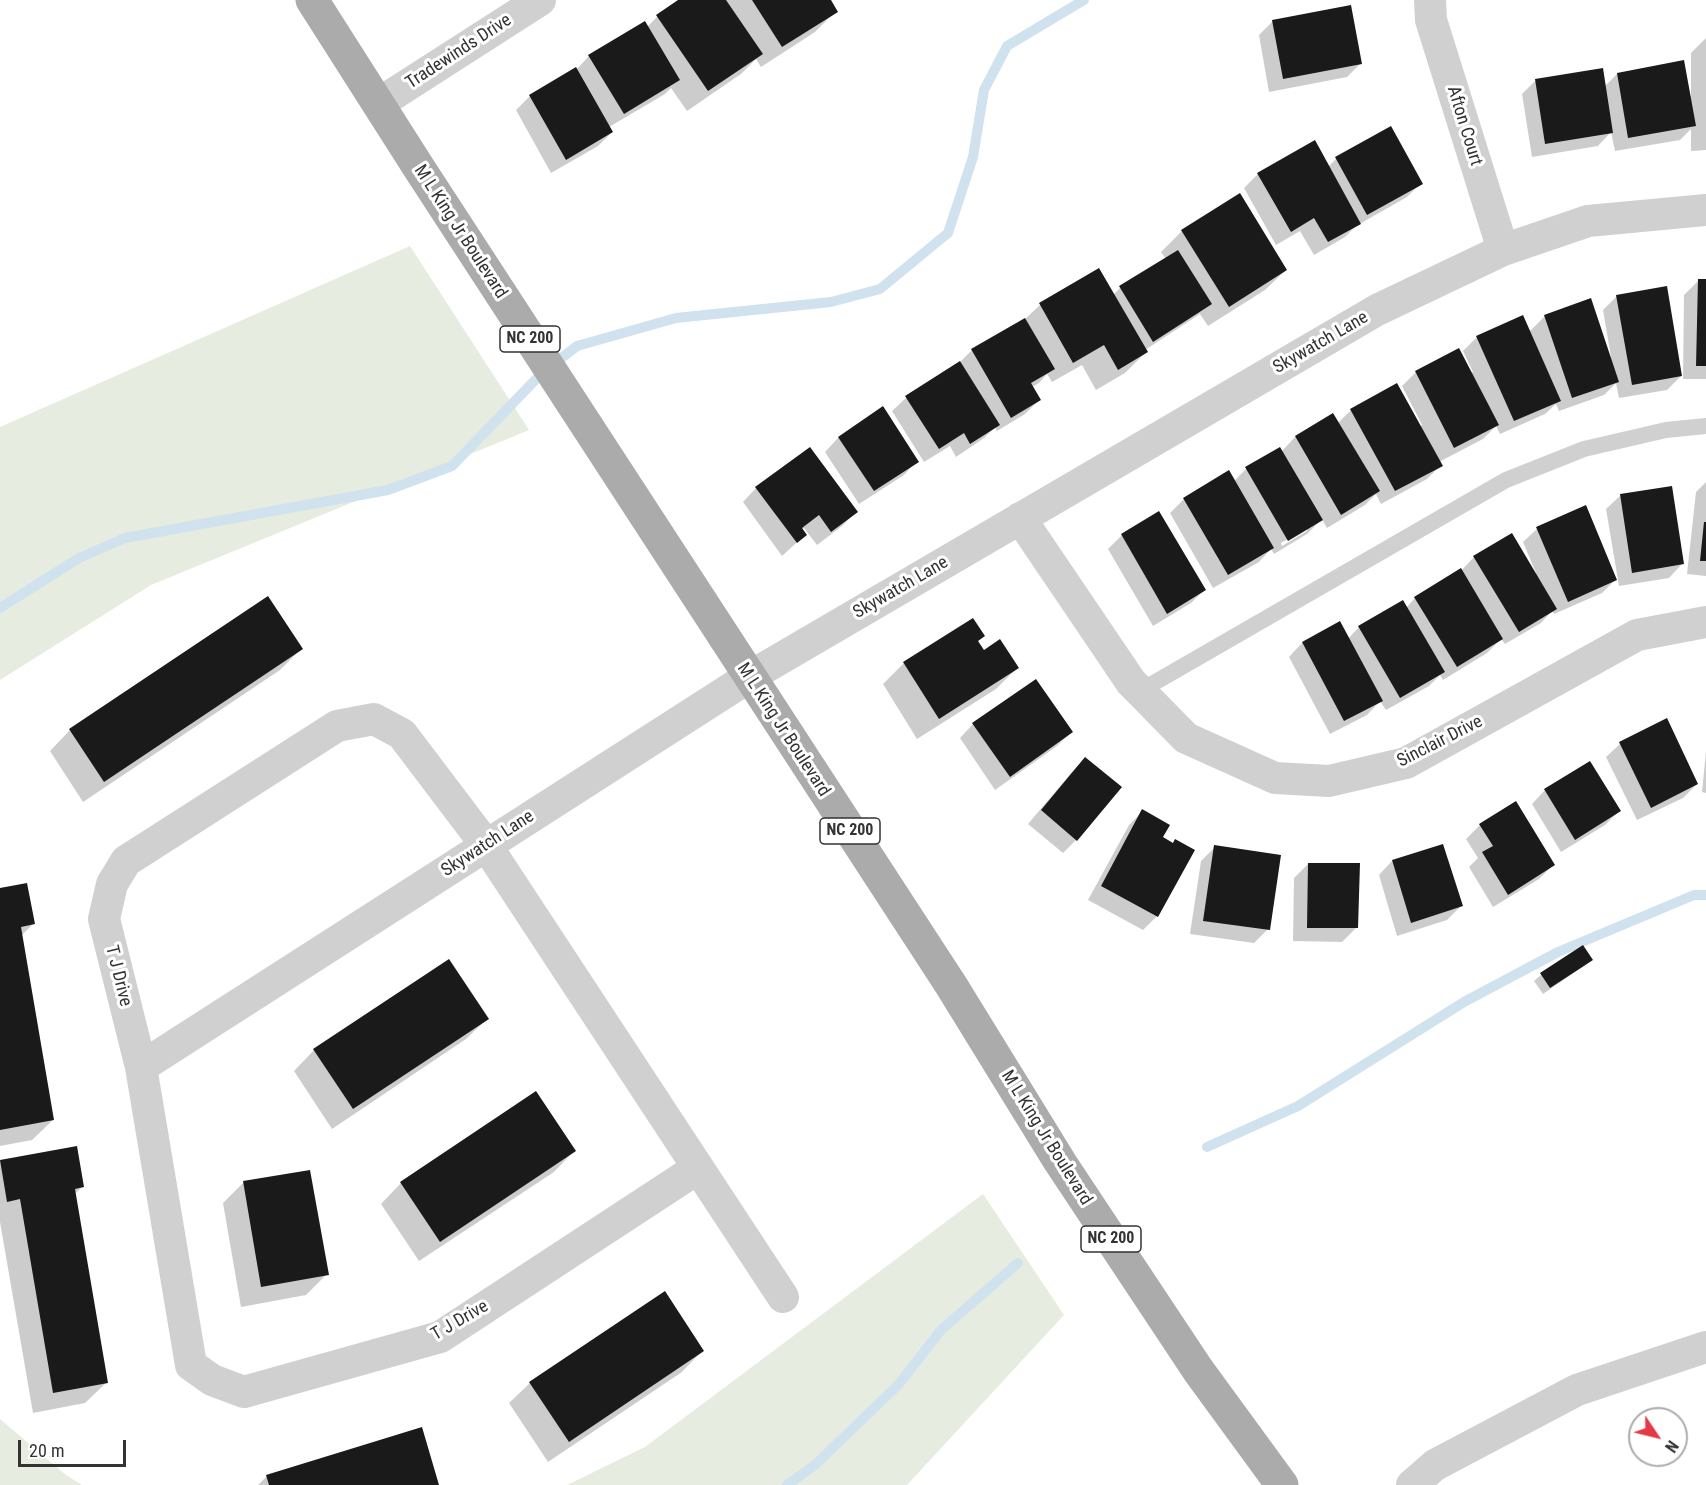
<!DOCTYPE html>
<html>
<head>
<meta charset="utf-8">
<style>
  body { margin:0 }
  #map { position:relative; width:1706px; height:1485px; overflow:hidden; background:#fff; font-family:"Roboto Condensed",sans-serif }
  canvas { display:block }
  .north { position:absolute; left:1628px; top:1407px; width:60px; height:60px; box-sizing:border-box; background:#fff; border:2px solid #adadad; border-radius:50%; rotate:125deg; font-size:16px; font-weight:700; line-height:24px; text-align:center; color:#333 }
  .north::after { content:''; display:block; margin:auto; width:21px; height:27px; background:#e63946; clip-path:polygon(50% 0,100% 100%,50% 72%,0 100%) }
  .scale { position:absolute; left:18px; top:1440px; width:108px; height:27px; box-sizing:border-box; border:3px solid #333; border-top:0; padding-left:8px; font-size:18px; line-height:21px; white-space:nowrap; color:#333; -webkit-text-stroke:4px #fff; paint-order:stroke }
</style>
</head>
<body>
<div id="map">
<canvas width="1706" height="1485"></canvas>
<div class="north">N</div>
<div class="scale">20 m</div>
</div>
<script>
const c = document.querySelector('canvas').getContext('2d');
c.lineJoin = 'round';
function fillPath(path, color) { c.fillStyle = color; c.fill(path, 'evenodd'); }
const shape = rows => new Path2D(rows.map(r => 'M' + r).join(''));
function strokePath(path, color, width, dash) { c.strokeStyle = color; c.lineWidth = width; c.lineCap = dash ? 'butt' : 'round'; c.setLineDash(dash || []); c.stroke(path); }
function drawText(font, color, halo, rows, align = 'center') {
  c.font = font + ' "Roboto Condensed",sans-serif'; c.lineWidth = 6; c.setLineDash([]); c.textBaseline = 'middle'; c.strokeStyle = halo; c.fillStyle = color; for (const [text, x, y, turn = 0] of rows) {
    c.save(); c.translate(x, y); c.rotate((+turn || 0) * Math.PI / 180); c.textAlign = isNaN(turn) ? turn : align; if (halo) c.strokeText(text, 0, 0); c.fillText(text, 0, 0); c.restore();
  }
}
fillPath(shape([
  [410,246,529,430,151,585,0,680,0,427],
  [983,1194,1064,1315,907,1485,567,1485,645,1447],
  [0,1419,66,1475,82,1485,0,1485]
]), '#e6ecdf');
fillPath(shape([
  [681,0,829,0,836,11,815,32,761,67,756,59,741,74,687,111,671,88,665,94,609,127,612,132,598,146,551,173,516,110,530,96,576,70,589,56,647,27,657,17],
  [1273,21,1361,63,1347,77,1269,92,1259,35],
  [1706,38,1706,150,1691,151,1691,129,1680,140,1615,151,1611,132,1598,146,1532,157,1522,94,1536,80,1604,87,1617,74,1691,96,1691,53],
  [1390,128,1421,183,1407,197,1356,226,1345,237,1314,255,1300,231,1276,245,1244,188,1258,174,1328,167,1336,159],
  [1182,231,1286,270,1265,290,1208,326,1200,314,1145,350,1146,352,1125,373,1096,390,1082,365,1052,382,1047,374,1039,383,1032,387,1039,400,1025,414,997,431,995,427,984,438,956,457,950,446,924,462,892,411,906,398,958,364,972,350,1024,320,1040,305,1099,270,1113,295,1120,288,1166,259,1161,252],
  [1698,281,1706,281,1706,379,1683,379,1684,295],
  [1617,296,1681,376,1667,390,1619,398,1616,383,1604,395,1559,411,1556,404,1545,414,1500,434,1496,426,1483,439,1439,462,1441,465,1427,479,1381,504,1376,494,1365,505,1327,528,1322,519,1307,534,1274,554,1271,549,1259,562,1213,588,1170,513,1184,499,1234,481,1246,469,1279,449,1281,452,1295,437,1333,415,1338,423,1351,410,1420,427,1422,425,1402,386,1416,372,1473,372,1463,351,1477,337,1529,332,1545,316,1609,357,1611,357,1603,310],
  [1307,528,1307,531,1282,546,1281,543],
  [883,408,917,461,904,475,859,504,825,452,838,438],
  [1706,482,1706,576,1687,574,1696,492],
  [756,488,856,512,842,526,817,545,804,528,802,530,805,535,782,556,743,502],
  [1620,496,1682,564,1669,578,1619,586,1606,509],
  [1159,513,1204,590,1191,603,1153,626,1108,549,1122,535],
  [1537,529,1616,579,1602,593,1554,614,1552,611,1541,623,1505,644,1501,639,1487,653,1443,680,1440,675,1429,686,1386,710,1380,701,1367,715,1330,734,1289,657,1302,643,1339,623,1348,639,1359,627,1406,608,1415,598,1461,571,1474,557,1534,574,1536,573,1523,542],
  [973,620,983,636,977,642,983,652,1017,668,996,689,917,739,883,684,904,663],
  [301,649,280,670,83,802,50,751,70,730],
  [973,724,1071,732,1057,746,995,790,960,738],
  [1620,744,1697,784,1683,798,1637,820,1606,757],
  [1706,751,1706,793,1702,792],
  [1085,759,1076,840,1063,853,1028,824,1072,772],
  [1545,790,1619,811,1605,825,1561,852,1532,804],
  [1143,811,1161,838,1172,844,1175,840,1193,851,1157,916,1143,930,1088,900,1129,825],
  [1480,825,1553,865,1539,879,1493,907,1469,867,1478,858,1466,839],
  [1215,847,1268,929,1254,943,1190,934,1201,861],
  [1392,861,1461,906,1447,920,1397,936,1379,875],
  [1308,864,1356,928,1342,942,1293,941,1294,878],
  [0,889,33,924,21,936,53,1120,32,1140,0,1146],
  [1582,947,1591,960,1584,966,1543,994,1534,981,1541,975],
  [487,1019,466,1039,332,1129,294,1071,314,1050],
  [574,1151,554,1172,419,1261,381,1204,401,1183],
  [0,1161,82,1187,74,1195,106,1383,85,1403,33,1413,0,1222],
  [243,1183,327,1274,306,1295,241,1307,223,1203],
  [702,1351,682,1372,548,1462,509,1403,530,1383],
  [267,1476,438,1485,258,1485]
]), '#0003');
strokePath(shape([
  [0,608,79,558,125,538,388,490,452,466,542,373,577,346,676,318,831,302,880,289,948,233,973,157,984,90,1007,46,1084,0],
  [1207,1147,1298,1106,1464,1002,1558,952,1694,895,1706,895],
  [787,1485,815,1465,899,1384,941,1330,1018,1263]
]), '#cfe2ee', 10);
fillPath(shape([
  [678,0,726,0,763,54,708,91,656,15],
  [752,0,831,0,838,12,782,47],
  [1351,5,1362,64,1283,79,1272,20],
  [645,21,680,80,624,114,588,55],
  [1684,60,1696,126,1628,138,1617,73],
  [576,67,613,132,566,160,529,95],
  [1603,68,1613,133,1545,144,1535,79],
  [1391,126,1423,184,1367,215,1335,157],
  [1315,140,1361,224,1328,242,1314,218,1291,232,1257,173],
  [1240,193,1287,270,1229,307,1181,230],
  [1178,250,1212,304,1153,342,1119,286],
  [1099,268,1148,352,1118,370,1104,345,1073,363,1039,303],
  [1698,279,1706,279,1706,366,1696,366],
  [1667,286,1682,376,1632,385,1616,295],
  [1591,298,1619,382,1572,398,1544,315],
  [1523,315,1561,401,1514,421,1476,336],
  [1025,318,1055,369,1031,383,1041,400,1011,418,971,349],
  [1459,348,1499,425,1454,448,1415,371],
  [960,361,1000,425,970,444,964,433,939,449,905,396],
  [1397,383,1443,466,1395,491,1350,409],
  [883,406,919,462,874,491,838,437],
  [1333,413,1380,491,1341,515,1295,436],
  [810,447,858,512,831,532,819,515,802,528,807,535,797,543,755,487],
  [1280,447,1323,520,1288,541,1245,467],
  [1229,470,1274,548,1228,575,1183,498],
  [1672,486,1684,564,1632,573,1620,494],
  [1586,505,1617,580,1568,602,1536,527],
  [1159,511,1206,590,1167,614,1121,534],
  [1704,522,1706,522,1706,561,1700,561],
  [1512,533,1557,609,1519,632,1473,556],
  [1461,568,1503,639,1457,667,1414,597],
  [268,596,303,649,104,782,69,729],
  [1403,600,1445,672,1400,698,1358,626],
  [973,618,985,636,978,641,984,650,1000,639,1019,668,939,719,903,662],
  [1340,621,1383,701,1344,721,1302,642],
  [1036,679,1073,732,1010,777,972,723],
  [1667,718,1698,784,1651,808,1619,742],
  [1085,757,1122,787,1077,841,1041,810],
  [1590,761,1621,811,1575,840,1544,789],
  [1516,801,1555,865,1508,895,1482,852,1493,846,1479,824],
  [1142,809,1170,825,1163,837,1173,843,1175,839,1195,850,1158,917,1101,886],
  [1443,844,1463,906,1411,923,1392,860],
  [1214,845,1281,855,1270,930,1203,921],
  [1308,863,1360,863,1358,928,1307,928],
  [27,883,35,924,21,927,54,1120,0,1130,0,888],
  [1583,945,1593,960,1550,988,1540,973],
  [449,959,489,1019,353,1109,313,1049],
  [536,1091,576,1151,440,1242,400,1182],
  [77,1146,84,1187,75,1189,108,1383,53,1393,20,1199,7,1202,0,1160],
  [310,1170,329,1275,261,1287,243,1181],
  [665,1291,704,1351,569,1442,529,1382],
  [422,1427,439,1485,269,1485,266,1475]
]), '#1a1a1a');
strokePath(shape([
  [1140,691,1506,480,1584,449,1666,430,1706,426]
]), '#d0d0d0', 16);
strokePath(shape([
  [1430,0,1431,20,1503,250],
  [378,104,540,0],
  [1020,518,1131,682,1186,738,1275,778,1329,781,1406,763,1637,635,1706,622],
  [141,1067,749,677,1377,310,1503,250,1588,221,1706,210],
  [698,1168,440,1337,244,1392,212,1380,191,1365,141,1067,104,919,112,884,126,861,337,726,374,719,402,734,486,845,783,1297],
  [1412,1485,1435,1465,1577,1390,1706,1347]
]), '#d0d0d0', 32);
strokePath(shape([
  [312,0,419,168,951,985,1060,1162,1198,1370,1282,1485]
]), '#ababab', 33);
for (const [x, y, w] of [
  [530,339,60],
  [850,831,60],
  [1111,1239,60]
]) { const box = new Path2D(); box.roundRect(x - w / 2, y - 13, w, 26, 4.5); c.fillStyle = '#fff'; c.fill(box); strokePath(box, '#333', 1.5); }
drawText('bold 16px', '#333', null, [
  ["NC 200",530,339],
  ["NC 200",850,831],
  ["NC 200",1111,1239]
]);
drawText('18px', '#333', '#fff', [
  ["Tradewinds Drive",459,52,-33],
  ["Afton Court",1464,126,73],
  ["M L King Jr Boulevard",460,232,57],
  ["Skywatch Lane",1321,343,-30],
  ["Skywatch Lane",901,588,-30],
  ["M L King Jr Boulevard",783,730,57],
  ["Sinclair Drive",1440,742,-27],
  ["Skywatch Lane",488,844,-33],
  ["T J Drive",118,976,76],
  ["M L King Jr Boulevard",1046,1138,58],
  ["T J Drive",460,1321,-30]
]);
</script>
</body>
</html>
